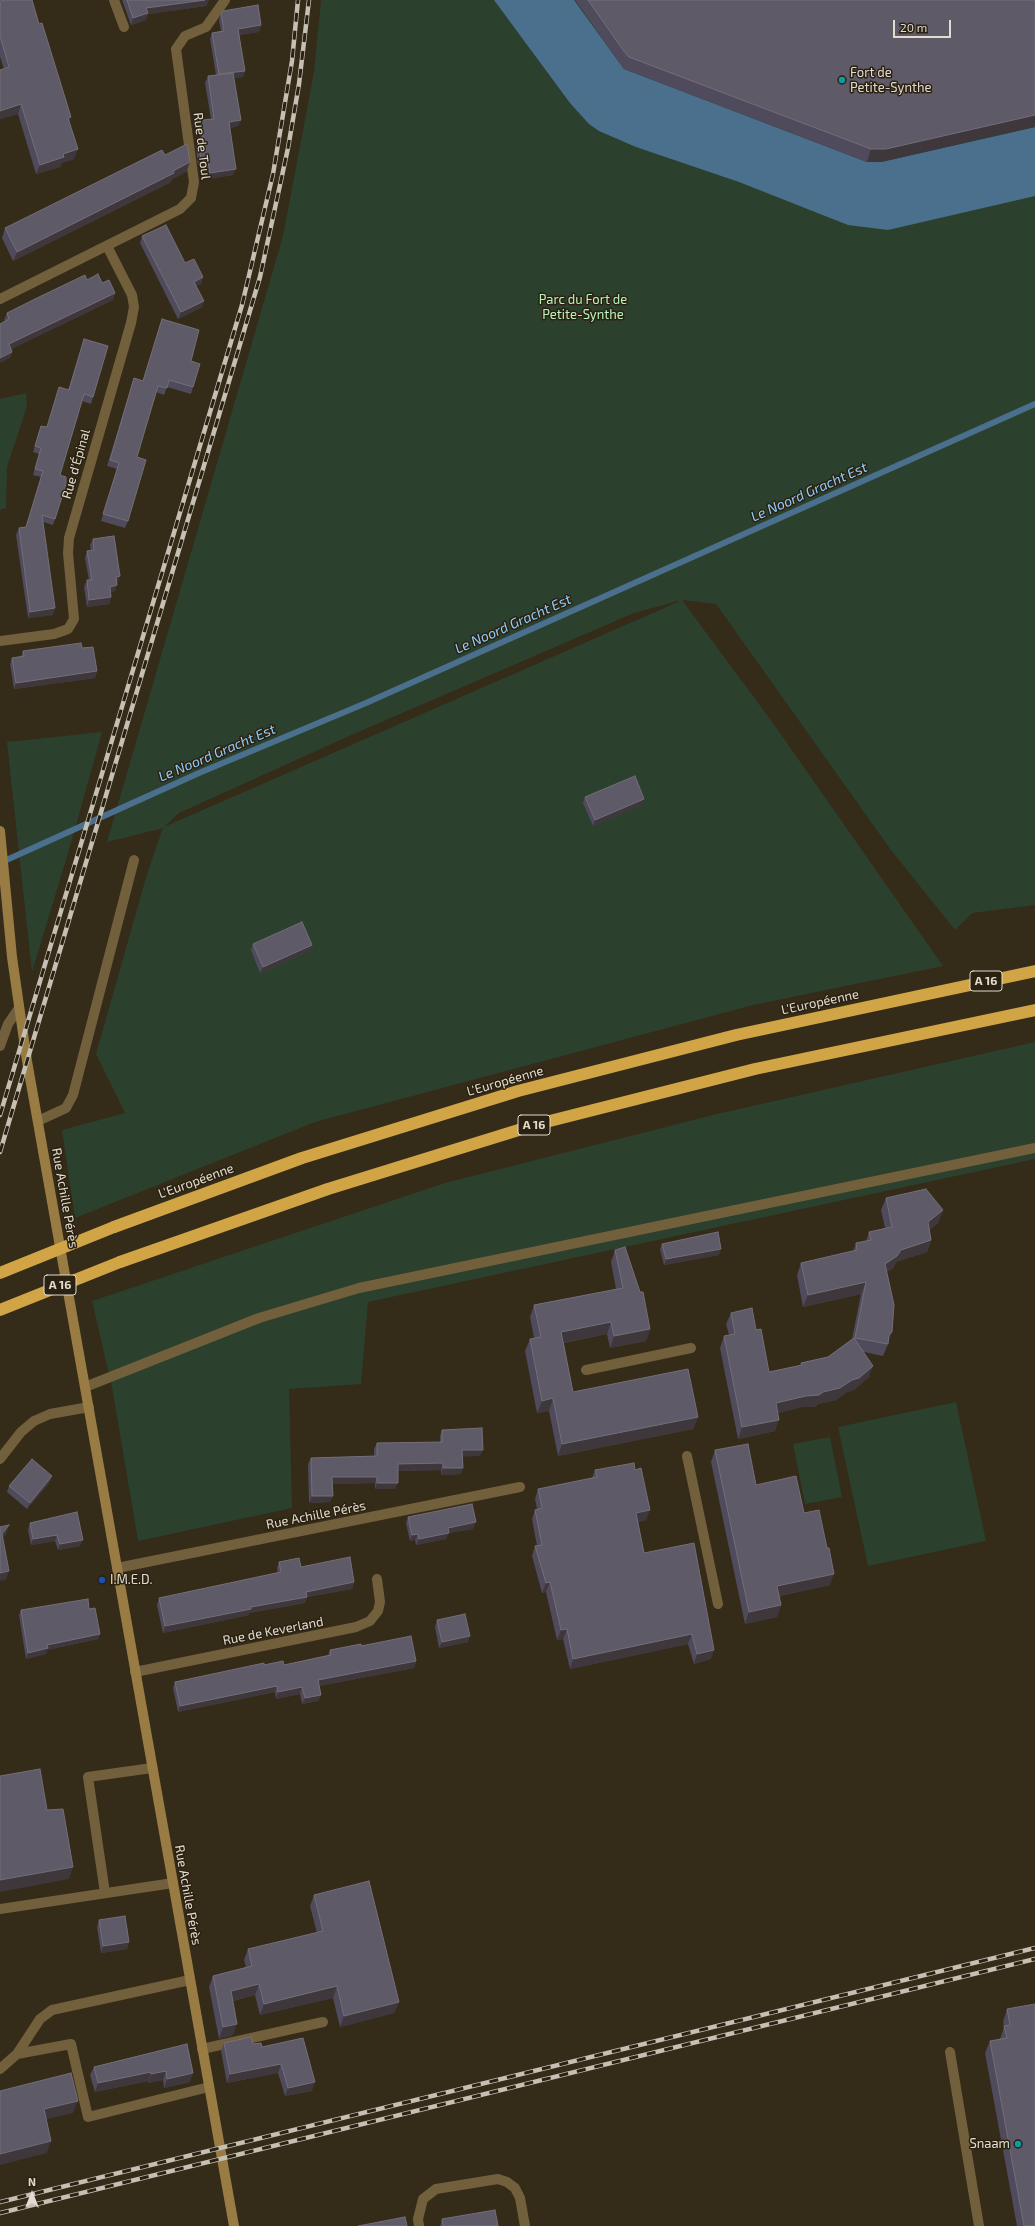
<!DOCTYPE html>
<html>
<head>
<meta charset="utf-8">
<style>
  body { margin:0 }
  #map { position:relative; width:1035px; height:2226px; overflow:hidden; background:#352b19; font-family:"Exo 2",sans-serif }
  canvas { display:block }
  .north { position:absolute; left:12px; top:2174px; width:40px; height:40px; -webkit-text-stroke:3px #2b2110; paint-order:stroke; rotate:0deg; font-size:11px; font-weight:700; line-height:16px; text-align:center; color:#e1dbd0 }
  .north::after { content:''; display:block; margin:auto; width:14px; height:18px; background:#e1dbd0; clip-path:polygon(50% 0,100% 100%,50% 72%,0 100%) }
  .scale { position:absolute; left:893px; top:20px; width:58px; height:18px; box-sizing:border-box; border:2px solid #e1dbd0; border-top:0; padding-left:5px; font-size:12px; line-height:14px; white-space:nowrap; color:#e1dbd0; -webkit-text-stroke:3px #2b2110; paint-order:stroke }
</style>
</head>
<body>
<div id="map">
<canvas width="1035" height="2226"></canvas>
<div class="north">N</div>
<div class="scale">20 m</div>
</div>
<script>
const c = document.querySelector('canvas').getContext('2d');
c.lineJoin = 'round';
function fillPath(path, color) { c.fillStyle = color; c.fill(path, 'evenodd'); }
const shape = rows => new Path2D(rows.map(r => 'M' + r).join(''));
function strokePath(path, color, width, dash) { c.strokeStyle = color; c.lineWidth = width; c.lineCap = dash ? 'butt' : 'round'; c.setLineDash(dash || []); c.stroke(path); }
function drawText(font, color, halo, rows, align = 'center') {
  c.font = font + ' "Exo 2",sans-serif'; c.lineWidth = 3; c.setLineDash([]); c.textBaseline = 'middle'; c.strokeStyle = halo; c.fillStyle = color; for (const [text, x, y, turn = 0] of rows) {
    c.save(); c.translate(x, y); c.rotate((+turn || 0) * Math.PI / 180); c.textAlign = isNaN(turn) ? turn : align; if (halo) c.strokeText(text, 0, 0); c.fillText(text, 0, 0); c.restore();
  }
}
fillPath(shape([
  [321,0,1035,0,1035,905,972,913,955,930,891,850,716,604,682,600,775,726,943,966,753,1005,315,1122,75,1218,62,1130,125,1113,96,1054,147,874,163,828,107,842,283,236,314,72],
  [678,601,678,602,164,827,179,813,349,736,634,613],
  [26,393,27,406,7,467,6,508,0,510,0,399],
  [102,732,71,843,32,972,7,742],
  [1035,1042,1035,1159,368,1302,361,1384,289,1389,292,1508,138,1541,112,1387,92,1301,445,1183,717,1114],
  [956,1402,986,1541,868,1566,838,1427],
  [830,1437,842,1497,805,1504,793,1444]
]), '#2c402e');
fillPath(shape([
  [494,0,574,0,624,69,867,162,881,162,1035,127,1035,196,888,230,848,225,739,182,636,147,599,131,589,124,570,103]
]), '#4a708d');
strokePath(shape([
  [2,862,199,773,366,703,1035,404]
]), '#4a708d', 6);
strokePath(shape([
  [114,0,124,27],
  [0,1046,8,1024,19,1008],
  [38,1121,66,1108,73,1095,134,860],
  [586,1370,691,1348],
  [687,1456,718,1604],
  [0,1459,21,1432,34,1421,50,1414,89,1407],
  [105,1893,88,1777,152,1768],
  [0,1909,173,1883],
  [202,2049,323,2022],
  [950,2052,979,2226],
  [17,2054,71,2044,88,2117,209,2087],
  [0,2069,17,2054,40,2019,52,2010,190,1980],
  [419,2226,418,2219,423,2199,436,2189,498,2179,507,2182,515,2188,520,2198,525,2226]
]), '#72603d', 10);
strokePath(shape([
  [0,299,180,209,191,198,194,182,176,49,185,36,206,27,225,0],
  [0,641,54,634,68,629,74,619,68,553,69,538,131,323,134,307,132,295,107,246],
  [85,1387,259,1318,359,1288,1035,1148],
  [117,1568,520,1487],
  [135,1672,356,1627,370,1621,378,1611,380,1602,377,1579]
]), '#72603d', 10);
strokePath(shape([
  [0,831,12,957,27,1061,234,2226]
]), '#997c43', 10);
strokePath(shape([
  [114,1227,302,1158,518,1091,736,1035,1035,971],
  [120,1262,328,1189,538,1124,755,1069,1035,1010]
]), '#d1a546', 12);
const rail = shape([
  [0,1115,242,305,273,174,292,61,298,0],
  [0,1152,260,277,288,148,299,84,309,0],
  [0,2202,1035,1948],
  [0,2213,1035,1959]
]);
strokePath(rail, '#c6c0b4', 4.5);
strokePath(rail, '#2b2110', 3, [9]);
strokePath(shape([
  [0,1273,114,1227],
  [0,1310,120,1262]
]), '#d1a546', 12);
fillPath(shape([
  [122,0,209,0,206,6,148,14,146,20,131,25],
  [575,0,1035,0,881,162,867,162,624,69,619,62],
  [0,1,69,122,74,159,62,163,60,167,36,174,18,114,0,119,0,70,4,69,0,57],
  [221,13,261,25,259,32,239,35,245,71,243,77,234,78,241,120,238,126,230,128,233,175,208,179,205,162,198,165,196,148,198,141,201,140,200,127,202,120,211,119,205,83,208,76,216,75,210,39,212,33,221,31,219,20],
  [165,155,190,162,186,172,172,179,171,182,13,261,2,238,5,228],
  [142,236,185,263,203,277,201,284,196,286,202,307,178,319,140,243],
  [87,280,102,283,115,293,113,300,11,349,12,352,10,358,5,321,4,320,7,313],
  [162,319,191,361,193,387,191,394,167,387,164,395,156,392,137,457,128,521,125,528,101,521,117,469,107,466,134,378,143,381],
  [84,339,93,397,91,404,82,401,60,475,55,519,53,525,43,522,53,615,28,618,16,535,19,528,26,527,41,477,33,475,39,454,33,452,39,432,41,426,47,427,59,387,68,390],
  [93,539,118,582,117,583,115,591,111,592,111,597,109,604,87,607,84,587,87,580,89,580,85,558,87,551,91,551,90,545],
  [82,648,97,671,95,678,14,689,10,664,12,658,21,657,23,651],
  [585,797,642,805,593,826,583,803],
  [253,944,310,951,260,973,251,950],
  [886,1198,943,1210,938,1223,929,1230,931,1240,927,1252,896,1262,893,1268,887,1272,888,1344,883,1356,864,1352,869,1377,854,1390,847,1392,836,1400,818,1404,815,1407,802,1407,778,1413,775,1431,738,1439,720,1348,724,1336,729,1335,726,1324,731,1313,756,1330,769,1372,800,1366,801,1363,828,1357,852,1339,861,1294,803,1307,797,1275,801,1263,853,1251,856,1243,866,1241,869,1232,885,1228,881,1210],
  [662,1244,719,1255,664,1265,660,1249],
  [615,1250,650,1329,646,1341,610,1348,607,1334,564,1343,573,1392,698,1417,693,1429,558,1456,549,1411,537,1413,525,1351,530,1339,534,1338,530,1317,534,1305,616,1289,611,1262],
  [442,1430,480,1456,463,1456,461,1474,441,1475,441,1470,398,1471,395,1489,375,1489,375,1483,332,1484,330,1502,309,1503,308,1464,311,1458,374,1456,374,1449,377,1443,440,1442,440,1436],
  [715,1450,756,1485,804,1513,830,1585,779,1596,781,1605,777,1617,745,1624,711,1462],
  [595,1470,646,1520,638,1522,644,1553,711,1659,694,1664,688,1644,570,1669,563,1639,557,1640,546,1592,542,1593,532,1556,535,1546,537,1546,532,1519,535,1510,537,1509,535,1499,538,1489,592,1478],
  [50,1482,27,1509,7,1492,9,1486],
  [77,1512,80,1546,58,1550,55,1541,31,1545,28,1530,30,1523],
  [408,1517,473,1529,448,1533,446,1539,416,1545,415,1540,410,1541,406,1523],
  [279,1562,301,1567,354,1582,352,1589,307,1597,305,1603,249,1613,249,1615,163,1633,157,1605,159,1598,278,1573,277,1568],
  [89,1609,100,1634,98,1639,47,1650,46,1654,26,1659,19,1615,21,1610],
  [437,1620,468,1642,439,1648,435,1627],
  [361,1646,416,1661,414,1668,319,1686,321,1695,318,1701,302,1704,300,1694,276,1699,275,1692,178,1712,173,1688,175,1682,264,1665,284,1665,328,1655,330,1650],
  [314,1895,399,2002,394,2013,340,2027,333,1998,260,2015,255,1995,233,2001,233,2035,219,2039,209,1987,213,1976,246,1967,244,1960,248,1949,317,1933,310,1906],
  [99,1920,129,1942,127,1949,101,1953,97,1927],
  [1035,2004,1035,2226,1017,2226,985,2053,990,2041,1000,2039,1004,2027,1003,2022,1007,2009],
  [224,2043,253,2044,262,2047,312,2091,285,2096,278,2073,227,2083,221,2051],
  [187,2044,190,2082,164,2088,163,2080,148,2083,148,2081,95,2092,90,2075,94,2067],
  [442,2219,498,2226,440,2226]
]), '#4f4a5c');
fillPath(shape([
  [205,0,209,0,206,6,148,14,146,20,131,25,133,18,146,8],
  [261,25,259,32,236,35,238,29],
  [245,71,243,77,217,81,219,74],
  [21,104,18,114,0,119,0,111],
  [1035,115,1035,127,881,162,867,162,871,149],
  [71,117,68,126,68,118],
  [241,120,238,126,226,129,229,122],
  [78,149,74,159,62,163,60,167,36,174,40,165,63,154],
  [207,155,205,162,198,165,201,159],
  [190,162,186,172,172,179,171,182,13,261,17,252],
  [236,169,233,175,208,179,210,173],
  [203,277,201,284,192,288,194,282],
  [115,293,113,300,7,351,9,344],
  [204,301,202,307,178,319,181,312],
  [12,352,10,358,0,363,0,358],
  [120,576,118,582,114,583,116,577],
  [117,585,115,591,108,593,110,587],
  [111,597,109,604,87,607,89,600],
  [55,608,53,615,28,618,30,612],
  [97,671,95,678,14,689,16,683],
  [644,799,642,805,593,826,595,820],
  [312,945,310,951,260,973,263,967],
  [943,1210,938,1223,923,1234,928,1222],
  [931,1240,927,1252,896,1262,893,1268,881,1276,885,1264,901,1250],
  [721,1249,719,1255,664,1265,666,1259],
  [866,1282,861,1294,803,1307,808,1295],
  [611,1322,607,1334,557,1344,561,1332],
  [650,1329,646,1341,610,1348,614,1336],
  [892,1332,888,1344,887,1345,889,1335],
  [873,1366,869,1377,854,1390,847,1392,836,1400,818,1404,815,1407,802,1407,772,1415,776,1403,806,1396],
  [553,1398,549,1411,537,1413,542,1401],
  [698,1417,693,1429,558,1456,562,1444],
  [779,1420,775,1431,738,1439,742,1427],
  [462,1450,483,1450,480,1456,460,1457],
  [443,1463,441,1470,395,1471,398,1464],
  [443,1468,463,1468,461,1474,441,1475],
  [52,1476,50,1482,27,1509,30,1503],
  [332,1477,377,1477,375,1483,330,1484],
  [377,1483,398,1483,395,1489,375,1489],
  [312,1496,333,1496,330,1502,309,1503],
  [650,1510,646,1520,632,1523,636,1513],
  [476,1522,473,1529,448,1533,446,1539,416,1545,419,1539,448,1528],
  [9,1525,6,1535,0,1541,2,1534],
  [418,1534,415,1540,410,1541,412,1535],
  [57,1535,55,1541,31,1545,33,1539],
  [83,1540,80,1546,58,1550,60,1544],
  [9,1571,6,1580,0,1581,0,1573],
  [834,1574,830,1585,772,1597,777,1586],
  [354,1582,352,1589,307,1597,305,1603,249,1613,249,1615,163,1633,165,1626,251,1607,306,1592],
  [550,1582,546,1592,542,1593,546,1583],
  [781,1605,777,1617,745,1624,749,1612],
  [567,1629,563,1639,557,1640,561,1630],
  [100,1634,98,1639,47,1650,46,1654,26,1659,28,1653,47,1645],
  [692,1634,688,1644,570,1669,573,1659],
  [470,1636,468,1642,439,1648,442,1642],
  [714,1650,711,1659,694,1664,697,1654],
  [416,1661,414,1668,315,1687,318,1680],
  [277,1686,275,1692,178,1712,180,1706],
  [302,1687,300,1694,276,1699,278,1692],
  [321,1695,318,1701,302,1704,305,1698],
  [73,1867,69,1879,0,1892,0,1880],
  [129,1942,127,1949,101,1953,103,1946],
  [259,1984,255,1995,227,2002,231,1991],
  [337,1986,333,1998,260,2015,264,2004],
  [399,2002,394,2013,340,2027,344,2016],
  [237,2024,233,2035,219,2039,223,2027],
  [281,2064,278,2073,227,2083,230,2074],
  [166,2071,163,2080,148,2083,151,2074],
  [151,2072,148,2081,95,2092,98,2083],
  [193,2073,190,2082,164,2088,167,2079],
  [315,2082,312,2091,285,2096,288,2088],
  [78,2101,73,2113,39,2121,44,2109],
  [51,2141,47,2153,0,2165,0,2154]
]), '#3e373c');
const building = shape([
  [4,0,32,0,39,24,42,23,71,117,68,118,78,149,63,154,64,157,40,165,21,104,0,111,0,70,9,67,0,36,0,1,4,0],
  [127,0,205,0,146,8,148,13,133,18,127,0],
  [588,0,1035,0,1035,115,886,149,871,149,629,57,623,50,588,0],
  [258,5,261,25,238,29,245,71,219,74,212,33,224,31,221,13,223,11,258,5],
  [233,73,241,120,229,122,236,169,210,173,207,155,201,159,198,141,203,139,202,120,214,119,208,76,233,73],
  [187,144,190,162,173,171,174,173,17,252,5,228,162,150,165,155,187,144],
  [166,225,185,263,194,259,203,277,194,282,204,301,181,312,142,236,166,225],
  [98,274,102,283,109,280,115,293,9,344,12,352,0,358,0,324,9,319,7,313,39,297,85,275,87,280,98,274],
  [162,319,199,330,191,361,200,364,193,387,169,380,167,388,158,386,137,457,146,460,128,521,103,514,119,463,110,460,134,378,143,381,162,319],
  [84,339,108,346,93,397,84,394,60,475,66,477,66,484,55,519,42,515,55,608,30,612,19,528,26,527,43,471,35,469,41,448,35,446,41,426,47,427,59,387,69,390,84,339],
  [114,536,120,576,116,577,117,585,110,587,111,597,89,600,87,580,92,580,87,551,94,550,93,539,114,536],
  [81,643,82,648,93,647,97,671,16,683,12,658,24,656,23,651,81,643],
  [635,776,644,799,595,820,585,797,635,776],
  [302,922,312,945,263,967,253,944,302,922],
  [926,1189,943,1210,928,1222,931,1240,901,1250,897,1256,885,1264,894,1305,892,1332,889,1335,888,1344,855,1338,866,1282,808,1295,801,1263,857,1250,856,1243,871,1240,869,1232,892,1227,886,1198,926,1189],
  [718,1232,721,1249,666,1259,662,1244,718,1232],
  [625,1247,640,1292,643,1292,650,1329,614,1336,611,1322,561,1332,573,1392,688,1369,698,1417,562,1444,553,1398,542,1401,530,1339,541,1337,534,1305,623,1288,615,1250,625,1247],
  [752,1308,756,1330,761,1329,769,1372,802,1365,801,1363,828,1357,854,1338,873,1366,859,1378,852,1380,840,1388,823,1392,819,1395,806,1396,776,1403,779,1420,742,1427,724,1336,735,1334,731,1313,752,1308],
  [482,1428,483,1450,462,1450,463,1468,443,1468,443,1463,398,1464,398,1483,377,1483,377,1477,332,1477,333,1496,312,1496,311,1458,377,1456,377,1443,442,1442,442,1430,482,1428],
  [748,1444,756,1485,796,1476,804,1513,819,1510,827,1548,829,1548,834,1574,777,1586,781,1605,749,1612,715,1450,748,1444],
  [32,1459,52,1476,30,1503,9,1486,32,1459],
  [634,1463,635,1470,641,1468,650,1510,636,1513,644,1553,694,1543,714,1650,697,1654,692,1634,573,1659,567,1629,561,1630,550,1582,546,1583,535,1546,542,1545,535,1510,542,1508,538,1489,597,1477,595,1470,634,1463],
  [472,1504,476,1522,448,1528,449,1533,419,1539,418,1534,412,1535,408,1517,472,1504],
  [77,1512,83,1540,60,1544,57,1535,33,1539,30,1523,77,1512],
  [9,1525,2,1534,9,1571,0,1573,0,1527,9,1525],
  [350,1557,354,1582,306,1592,307,1597,251,1607,251,1609,165,1626,159,1598,281,1572,279,1562,299,1558,301,1567,350,1557],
  [88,1599,89,1609,95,1608,100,1634,47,1645,48,1648,28,1653,21,1610,88,1599],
  [465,1614,470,1636,442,1642,437,1620,465,1614],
  [411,1636,416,1661,318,1680,321,1695,305,1698,302,1687,278,1692,277,1686,180,1706,175,1682,264,1663,264,1665,283,1661,284,1665,331,1655,330,1650,361,1644,361,1646,411,1636],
  [40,1769,47,1810,63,1809,73,1867,0,1880,0,1776,40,1769],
  [369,1881,399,2002,344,2016,337,1986,264,2004,259,1984,231,1991,237,2024,223,2027,213,1976,252,1966,248,1949,323,1931,314,1895,369,1881],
  [125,1916,129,1942,103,1946,99,1920,125,1916],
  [1035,2004,1035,2226,1024,2226,990,2041,1007,2038,1004,2026,1010,2025,1007,2009,1035,2004],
  [251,2037,253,2044,261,2043,262,2047,303,2038,315,2082,288,2088,281,2064,230,2074,224,2043,251,2037],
  [187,2044,193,2073,167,2079,166,2071,151,2074,151,2072,98,2083,94,2067,187,2044],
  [71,2073,78,2101,44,2109,51,2141,0,2154,0,2091,71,2073],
  [495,2210,498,2226,443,2226,442,2219,495,2210],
  [405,2217,407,2226,358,2226,405,2217]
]);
fillPath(building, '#5f5a68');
strokePath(building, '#736e78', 1);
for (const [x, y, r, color] of [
  [842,80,4,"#0f9aa8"],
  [102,1580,4,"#1a4fb4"],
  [1018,2144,4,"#0f9aa8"]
]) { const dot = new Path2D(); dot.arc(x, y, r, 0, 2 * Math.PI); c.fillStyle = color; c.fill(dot); strokePath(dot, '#2b2110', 1.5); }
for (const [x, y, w] of [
  [986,981,32],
  [534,1125,32],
  [60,1285,32]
]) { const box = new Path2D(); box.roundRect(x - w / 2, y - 10, w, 20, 3); c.fillStyle = '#2b2110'; c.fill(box); strokePath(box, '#e1dbd0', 1); }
drawText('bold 12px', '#e1dbd0', null, [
  ["A 16",986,981],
  ["A 16",534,1125],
  ["A 16",60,1285]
]);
drawText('13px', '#e1dbd0', '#2b2110', [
  ["Fort de",850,73],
  ["Petite-Synthe",850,88],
  ["I.M.E.D.",110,1580],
  ["Snaam",1010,2144,"right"]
], 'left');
drawText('13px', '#e1dbd0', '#2b2110', [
  ["Rue de Toul",202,146,83],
  ["Rue d'Épinal",76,464,-74],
  ["L'Européenne",820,1002,-12],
  ["L'Européenne",505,1081,-16],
  ["L'Européenne",196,1181,-20],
  ["Rue Achille Pérès",65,1198,80],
  ["Rue Achille Pérès",316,1515,-11],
  ["Rue de Keverland",273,1631,-11],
  ["Rue Achille Pérès",188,1895,80]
]);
drawText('13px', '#baf4bf', '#2b2110', [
  ["Parc du Fort de",583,300],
  ["Petite-Synthe",583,315]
]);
drawText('italic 14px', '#8ecdfd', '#2b2110', [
  ["Le Noord Gracht Est",809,492,-24],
  ["Le Noord Gracht Est",513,624,-24],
  ["Le Noord Gracht Est",217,753,-23]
]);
</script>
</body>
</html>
